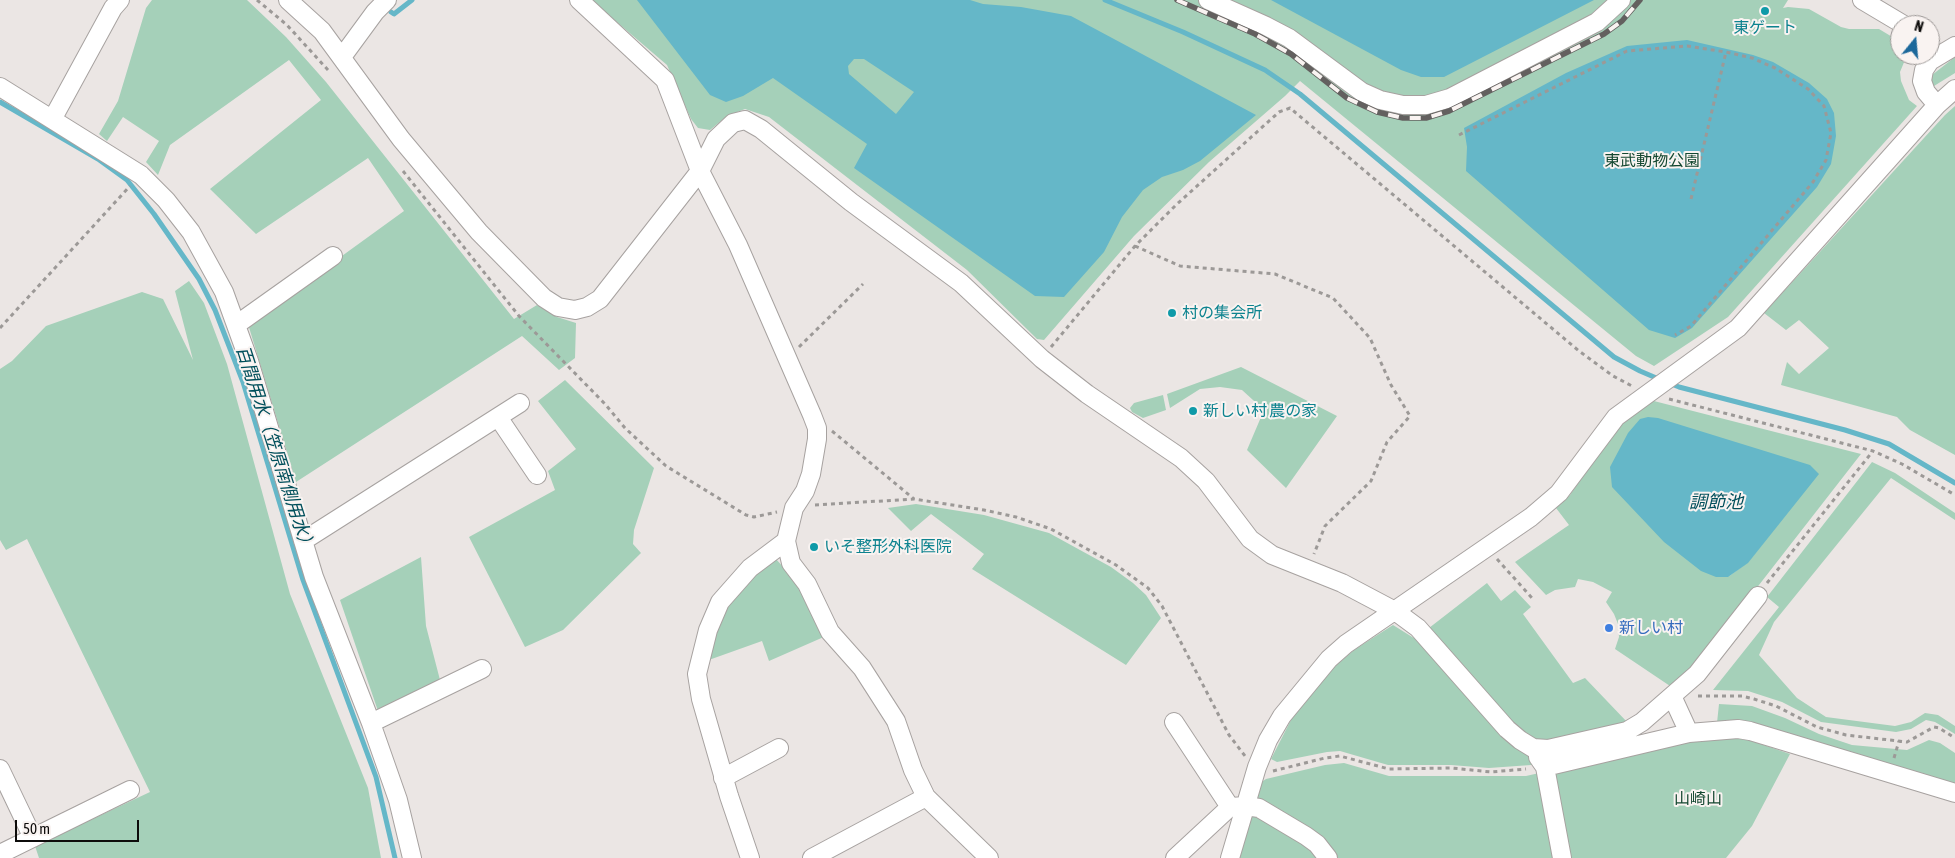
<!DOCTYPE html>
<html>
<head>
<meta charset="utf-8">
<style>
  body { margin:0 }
  #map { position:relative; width:1955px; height:858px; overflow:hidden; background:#ebe6e4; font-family:"Asap Condensed",sans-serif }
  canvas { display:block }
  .north { position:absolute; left:1890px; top:15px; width:50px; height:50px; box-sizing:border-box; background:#f9f3f1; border:1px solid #9b9795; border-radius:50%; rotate:17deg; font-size:14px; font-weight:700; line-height:20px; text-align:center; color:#0d0c0b }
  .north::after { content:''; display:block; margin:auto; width:18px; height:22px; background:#1c689b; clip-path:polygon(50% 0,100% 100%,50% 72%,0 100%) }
  .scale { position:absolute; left:15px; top:820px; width:124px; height:22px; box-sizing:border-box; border:2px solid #0d0c0b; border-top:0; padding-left:6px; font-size:15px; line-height:18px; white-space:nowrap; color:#0d0c0b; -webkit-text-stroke:4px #f9f3f1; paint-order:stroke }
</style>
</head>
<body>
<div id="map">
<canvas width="1955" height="858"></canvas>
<div class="north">N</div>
<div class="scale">50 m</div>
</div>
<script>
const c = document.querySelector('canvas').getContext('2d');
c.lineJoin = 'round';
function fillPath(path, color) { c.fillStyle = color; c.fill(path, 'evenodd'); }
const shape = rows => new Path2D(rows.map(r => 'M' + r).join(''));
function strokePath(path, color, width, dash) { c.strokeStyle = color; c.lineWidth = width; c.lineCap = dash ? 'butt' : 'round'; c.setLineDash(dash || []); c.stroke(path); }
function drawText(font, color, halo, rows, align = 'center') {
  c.font = font + ' "Asap Condensed","Noto Sans JP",sans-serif'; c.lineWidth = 4; c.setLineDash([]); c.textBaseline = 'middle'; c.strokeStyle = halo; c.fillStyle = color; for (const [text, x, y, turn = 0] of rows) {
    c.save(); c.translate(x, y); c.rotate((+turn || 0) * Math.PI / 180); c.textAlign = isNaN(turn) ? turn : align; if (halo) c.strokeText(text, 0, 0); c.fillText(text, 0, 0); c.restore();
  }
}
fillPath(shape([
  [152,0,247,0,286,37,326,82,514,319,537,305,557,317,576,323,575,358,559,370,522,336,296,482,248,324,404,211,368,158,256,234,210,189,321,100,289,60,170,145,158,175,146,162,159,141,123,117,107,141,99,134,118,101,146,8],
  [591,0,1788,0,1783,8,1788,7,1809,9,1841,27,1849,29,1879,29,1899,41,1900,55,1907,55,1900,72,1901,81,1909,100,1917,106,1728,317,1654,366,1636,356,1300,81,1285,96,1209,162,1134,236,1044,340,1037,339,967,270,769,117,745,109,727,116,710,130,698,128,691,119,667,65],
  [1955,57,1955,73,1934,86,1931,80,1932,75],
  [1955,106,1955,455,1910,430,1897,417,1781,385,1787,362,1799,374,1829,348,1799,320,1786,330,1764,313,1945,115],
  [189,281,204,303,227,364,290,594,368,788,381,858,39,858,35,846,150,792,27,539,6,550,0,540,0,369,12,361,46,326,142,292,163,299,193,360,175,291],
  [1241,367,1337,416,1286,488,1247,450,1264,410,1242,390,1220,387,1200,389,1170,408,1167,394],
  [565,380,654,468,634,530,633,544,641,553,563,630,525,647,469,537,555,490,548,471,576,449,538,401],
  [1163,395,1166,410,1143,418,1132,412,1130,408,1134,403],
  [1650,400,1861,454,1692,671,1673,688,1615,649,1619,637,1618,624,1614,614,1606,602,1612,592,1593,582,1578,579,1575,587,1555,590,1546,595,1515,562,1569,525,1556,508,1570,495,1606,441,1623,421],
  [1818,473,1748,562,1728,577],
  [1872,462,1895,473,1955,513,1955,520,1891,478,1774,622,1759,655,1797,698,1826,717,1895,726,1911,722,1925,713,1938,715,1955,726,1955,734,1935,722,1926,720,1911,729,1896,732,1821,722,1782,702,1748,691,1713,690,1779,607,1767,597],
  [916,504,984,515,1049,533,1111,567,1133,583,1146,595,1161,618,1126,665,972,569,984,554,931,514,911,531,888,508],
  [421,557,426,626,440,680,378,711,340,600],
  [775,558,805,591,826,636,769,661,762,641,706,661,725,606,753,572],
  [1487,583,1501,601,1515,590,1531,607,1523,614,1573,683,1585,678,1628,723,1546,742,1527,736,1514,725,1429,628],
  [1393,625,1417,640,1530,754,1534,760,1531,765,1489,768,1451,765,1388,765,1340,751,1327,752,1277,762,1271,759,1292,718,1332,669,1354,650],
  [1719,704,1752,706,1785,718,1819,734,1852,745,1907,750,1929,740,1940,743,1955,753,1955,787,1717,723],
  [1724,737,1749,740,1790,754,1752,826,1726,858,1237,858,1257,785,1266,779,1325,765,1344,763,1389,776,1526,776,1691,739]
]), '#a5d0b9');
fillPath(shape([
  [637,0,970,0,983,4,1021,7,1071,16,1256,115,1200,161,1183,170,1162,177,1143,190,1122,217,1104,252,1064,297,1035,296,854,168,867,144,773,78,743,96,726,102,710,95],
  [854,59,864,59,914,92,896,114,849,74,848,66],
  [1271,0,1594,0,1444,77,1421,77,1401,70],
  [1687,40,1753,55,1773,62,1809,83,1827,99,1834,113,1836,136,1831,164,1817,187,1692,328,1675,338,1649,330,1466,171,1467,147,1464,128,1566,73,1627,46],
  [1648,417,1658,418,1810,465,1819,474,1748,563,1728,577,1716,577,1701,571,1664,542,1612,487,1610,467,1628,433,1640,419]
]), '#65b7c8');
strokePath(shape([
  [1105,0,1183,32,1265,70,1300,94,1614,357,1640,371,1661,380],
  [391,12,394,14,412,0],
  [0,102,98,159,127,180,154,214,199,279,215,310,243,382,303,580,376,777,395,858],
  [1669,383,1679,387,1845,430,1889,444,1955,483]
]), '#65b7c8', 5);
const minor = shape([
  [288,0,322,31,401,139,479,232,544,298,558,307,575,310,587,307,600,299,700,171,716,139,733,123,745,120,761,129,851,202,961,283,1042,359,1087,394,1181,458,1206,481,1250,539,1272,555,1342,583,1395,611,1418,628,1507,729,1520,740,1533,748,1548,749,1627,731,1642,722,1697,674,1758,596],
  [579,0,665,80,700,171,738,245,812,415,817,428,817,439,811,474,805,491,794,508,786,541,791,563,807,584,830,632,862,668,896,721,913,770,926,797,989,858],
  [1208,0,1266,26,1289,38,1362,92,1380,100,1403,105,1426,105,1450,98,1597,22,1621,0],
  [1862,0,1904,25],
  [342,57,375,12,387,0],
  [0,87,141,175,166,200,191,232,224,292,249,361,314,577,371,723,398,800,412,858],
  [1937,105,1926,92,1922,81,1924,70,1930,61,1955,46],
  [53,118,113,8,120,0],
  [236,325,333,256],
  [498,417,537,475],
  [303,541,520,403],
  [1672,696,1689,733],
  [1174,722,1230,807],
  [371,723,482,669],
  [1538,757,1545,767,1562,858],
  [1545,767,1689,733,1738,729,1750,731,1955,793],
  [0,769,33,838],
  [723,778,779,748],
  [0,854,130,790],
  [750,858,729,796,701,699,697,674,708,630,720,602,750,568,786,541],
  [812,858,926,797],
  [1175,858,1230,807,1246,806,1259,808,1306,836,1317,844,1328,858],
  [1230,858,1257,767,1268,740,1282,716,1329,659,1346,644,1531,517,1559,493,1616,417,1738,328,1937,105,1955,89]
]);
strokePath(minor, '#a7a2a0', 20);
strokePath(shape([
  [257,0,287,25,328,70],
  [1459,135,1627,51,1687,46,1726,52,1752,58,1775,68,1808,89,1824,106,1831,133,1826,160,1813,182,1691,326,1675,335],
  [403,171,519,316,605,404,625,428,666,466,746,515,754,517,777,512],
  [1691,199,1726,52],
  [1135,246,1180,266,1275,274,1333,298,1370,338,1391,385,1410,416,1387,442,1371,481,1325,526,1314,554],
  [0,328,130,186],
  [799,347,863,284],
  [1051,347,1135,246,1176,205,1279,112,1290,108,1579,351,1613,376,1632,386],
  [1669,399,1873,451,1902,464,1955,495],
  [832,431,914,499],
  [815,505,914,499,984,510,1016,517,1051,529,1116,565,1148,588,1162,606,1229,735,1245,756],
  [1497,559,1532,598],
  [1767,583,1873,451],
  [1698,696,1742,696,1754,699,1776,706,1817,727,1846,735,1907,742,1934,727,1939,728,1955,738],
  [1894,758,1899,741],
  [1273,771,1325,758,1340,756,1389,769,1452,768,1491,772,1526,769]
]), '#9c9997', 3, [4, 4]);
strokePath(minor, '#fff', 18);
const rail = shape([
  [1177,0,1255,34,1291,54,1347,98,1377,112,1403,118,1426,118,1449,111,1604,34,1622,21,1640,0]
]);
strokePath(rail, '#63605f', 5.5);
strokePath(rail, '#f9f3f1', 4, [11]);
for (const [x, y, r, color] of [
  [1765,11,5,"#0f9aa8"],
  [1172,313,5,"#0f9aa8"],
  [1193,411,5,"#0f9aa8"],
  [814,547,5,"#0f9aa8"],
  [1609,628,5,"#3f7fe0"]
]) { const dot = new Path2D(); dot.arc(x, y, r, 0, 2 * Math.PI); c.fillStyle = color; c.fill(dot); strokePath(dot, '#f9f3f1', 2); }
drawText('16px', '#0d838f', '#f9f3f1', [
  ["東ゲート",1765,28,"center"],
  ["村の集会所",1182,313],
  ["新しい村 農の家",1203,411],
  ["いそ整形外科医院",824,547]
], 'left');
drawText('16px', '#144831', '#f9f3f1', [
  ["東武動物公園",1652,161],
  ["山崎山",1698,799]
]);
drawText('16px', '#366cbe', '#f9f3f1', [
  ["新しい村",1619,628]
], 'left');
drawText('italic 18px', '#014f5b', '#f9f3f1', [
  ["百間用水（笠原南側用水）",275,449,72],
  ["調節池",1716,502]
]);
</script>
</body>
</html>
